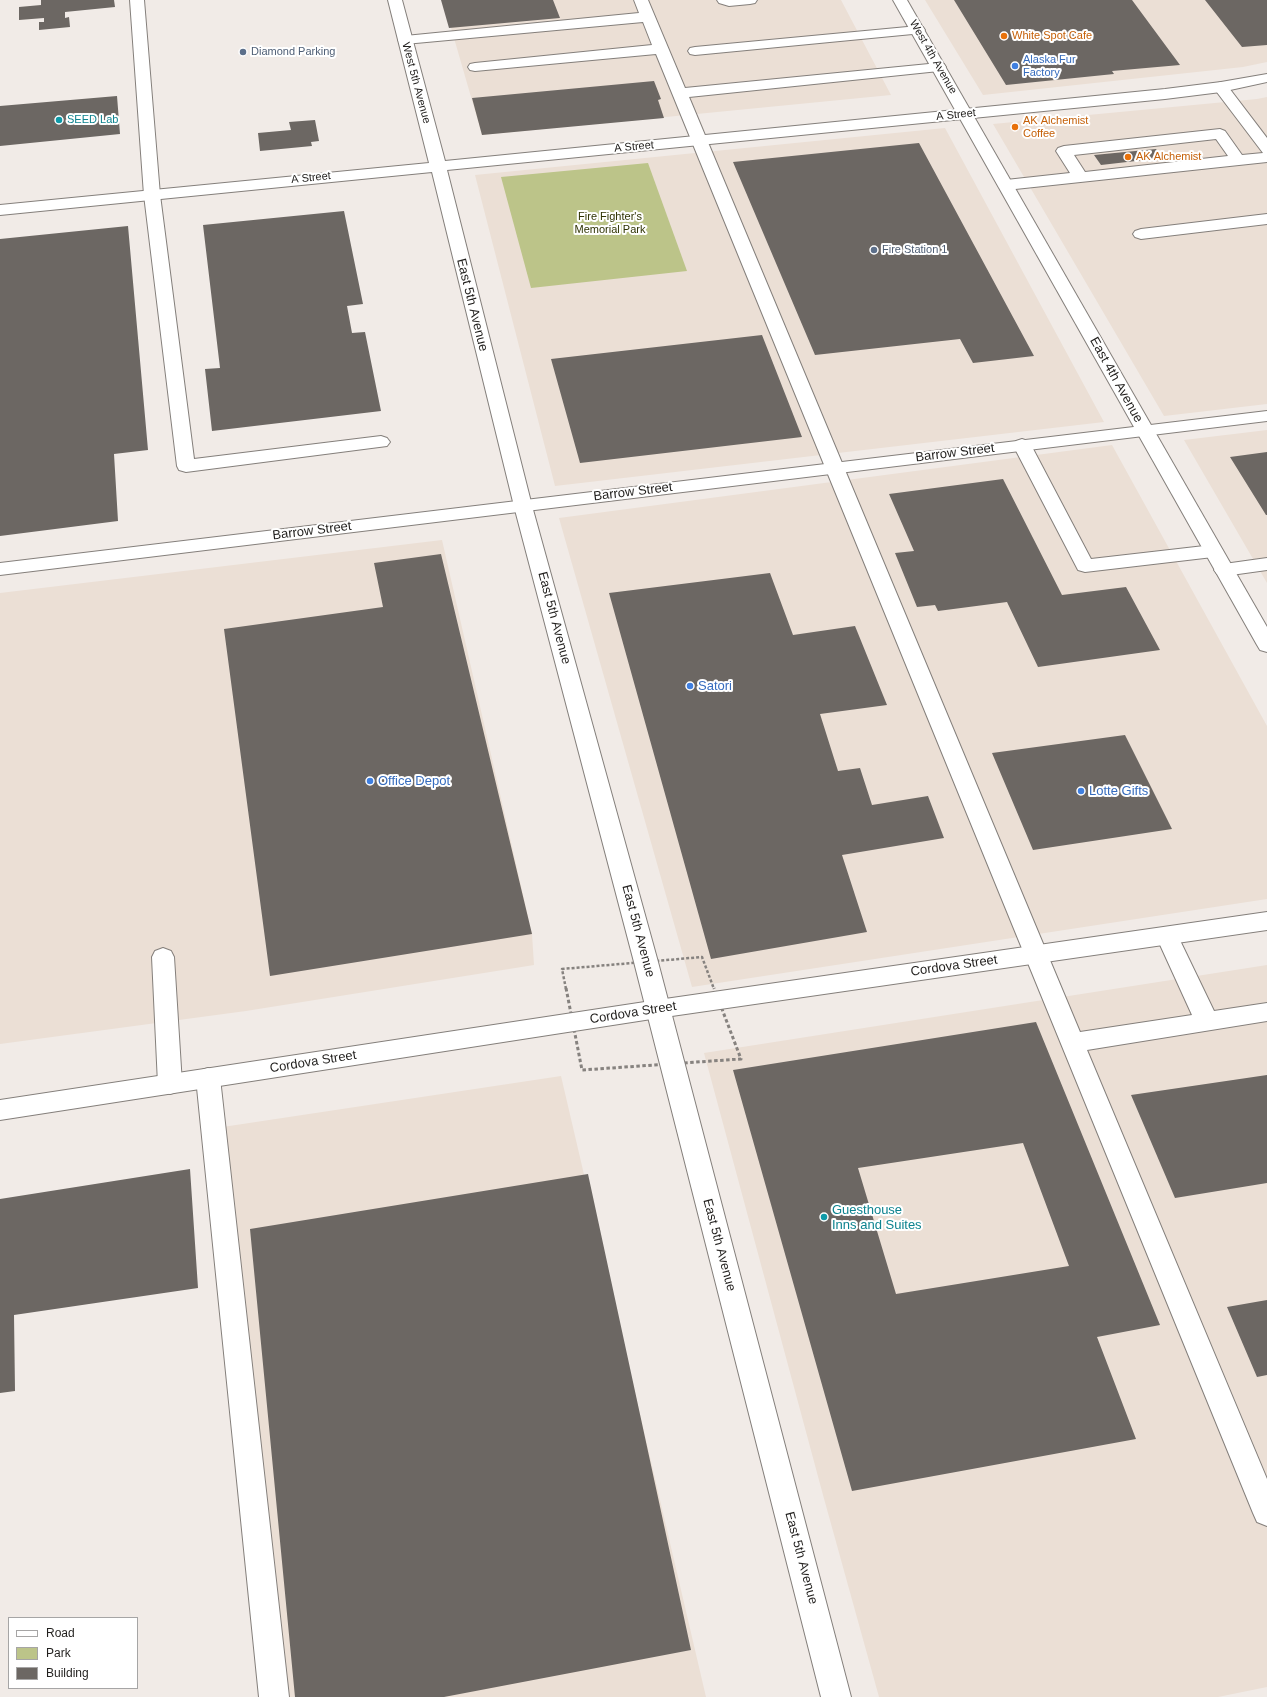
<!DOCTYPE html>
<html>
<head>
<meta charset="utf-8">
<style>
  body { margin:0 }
  #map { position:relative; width:1267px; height:1697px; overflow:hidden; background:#f1ebe7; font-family:Arial,sans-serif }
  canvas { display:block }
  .legend { position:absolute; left:8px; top:1617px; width:130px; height:72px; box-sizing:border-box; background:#fff; border:1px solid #a6a5a5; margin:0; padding:5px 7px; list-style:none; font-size:12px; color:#211f1d }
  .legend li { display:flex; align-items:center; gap:8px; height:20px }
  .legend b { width:20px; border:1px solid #a6a5a5 }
</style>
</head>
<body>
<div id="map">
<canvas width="1267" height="1697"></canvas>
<ul class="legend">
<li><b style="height:5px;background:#fff"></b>Road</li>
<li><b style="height:11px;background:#bcc489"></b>Park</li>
<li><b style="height:11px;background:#6c6763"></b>Building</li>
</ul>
</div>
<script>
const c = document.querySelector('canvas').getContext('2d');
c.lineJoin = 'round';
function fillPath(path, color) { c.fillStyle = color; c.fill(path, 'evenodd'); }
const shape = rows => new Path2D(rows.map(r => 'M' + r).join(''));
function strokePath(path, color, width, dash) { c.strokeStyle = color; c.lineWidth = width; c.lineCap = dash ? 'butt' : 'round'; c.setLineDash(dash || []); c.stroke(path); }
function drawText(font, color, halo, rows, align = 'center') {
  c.font = font + ' Arial,sans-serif'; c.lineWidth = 4; c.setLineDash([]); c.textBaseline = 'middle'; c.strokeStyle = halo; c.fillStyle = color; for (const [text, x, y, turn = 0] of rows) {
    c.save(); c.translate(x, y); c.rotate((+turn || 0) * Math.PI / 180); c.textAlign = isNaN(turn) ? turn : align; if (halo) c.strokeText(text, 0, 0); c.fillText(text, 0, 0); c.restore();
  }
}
fillPath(shape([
  [443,0,841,0,891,95,482,135],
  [925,0,1267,0,1267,62,1243,67,983,95],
  [1267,97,1267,404,1164,416,993,124,1257,99],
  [945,128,1104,422,555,486,475,175],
  [1267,430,1267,583,1184,440],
  [1112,445,1267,726,1267,899,692,987,559,518],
  [442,540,532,934,534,965,246,1011,0,1044,0,593],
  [1267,965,1267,1687,1218,1697,879,1697,823,1495,704,1053],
  [561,1076,706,1697,285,1697,216,1128]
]), '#ebdfd5');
fillPath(shape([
  [648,163,687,271,531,288,501,177]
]), '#bcc489');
fillPath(shape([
  [41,0,114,0,115,7,65,12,65,18,69,17,70,27,39,30,39,22,44,22,44,18,19,20,19,7,41,5],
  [441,0,553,0,560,18,449,28],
  [954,0,1132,0,1180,65,1112,71,1114,74,1006,85],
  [1205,0,1267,0,1267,45,1242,47],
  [654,81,661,99,658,100,664,118,482,135,472,98],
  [117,96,120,134,0,146,0,106],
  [315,120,319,141,311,142,312,146,260,151,258,133,291,130,289,122],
  [919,143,1034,356,973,363,960,339,815,355,733,162],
  [1156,149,1162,158,1101,165,1094,155],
  [344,211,363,304,347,306,352,333,365,332,381,411,212,431,205,369,220,368,203,225],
  [128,226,148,450,114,454,118,521,0,536,0,239],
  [762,335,802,437,580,463,551,359],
  [1267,452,1267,515,1266,515,1230,457],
  [1003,479,1062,595,1126,587,1160,650,1038,667,1007,602,938,611,935,605,917,607,895,553,914,551,889,494],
  [441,554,532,934,270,976,224,629,383,607,374,563],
  [770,573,793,635,855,626,887,705,820,714,838,771,860,768,872,805,928,796,944,838,842,855,867,932,711,959,609,593],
  [1125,735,1172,829,1033,850,992,753],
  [1036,1022,1160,1325,1097,1337,1136,1439,852,1491,733,1070],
  [1023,1143,1069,1266,896,1294,858,1168],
  [1267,1075,1267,1183,1175,1198,1131,1095],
  [190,1169,198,1288,14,1315,15,1391,0,1393,0,1199],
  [588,1174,691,1650,444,1697,295,1697,250,1229],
  [1267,1300,1267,1375,1257,1377,1227,1307]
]), '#6c6763');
const service = shape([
  [130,0,144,0,160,195,194,459,381,436,387,438,390,442,387,446,186,472,179,470,177,466,144,195,130,0],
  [634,0,648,0,685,88,939,63,944,64,946,67,944,70,939,71,689,97,1080,1032,1192,1015,1156,936,1159,930,1167,927,1175,930,1214,1011,1267,1003,1267,1021,1087,1050,1267,1479,1267,1526,1257,1522,1253,1513,656,54,475,71,470,70,468,67,470,64,475,63,652,45,643,22,405,44,400,43,398,40,400,37,405,36,639,13,634,0],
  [717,0,757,0,755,3,750,4,729,6,719,3,717,0],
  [918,26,923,27,925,30,923,33,695,55,690,54,688,51,690,48,695,47,918,26],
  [1221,82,1226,84,1267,138,1267,162,1006,190,1000,188,998,185,1000,182,1006,180,1070,173,1056,151,1058,148,1064,146,1220,129,1225,131,1242,155,1263,153,1213,87,1216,84,1221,82],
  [1216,139,1228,156,1085,172,1074,155,1216,139],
  [1267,214,1267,224,1141,239,1135,237,1133,234,1135,231,1141,229,1267,214],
  [1022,439,1028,441,1031,445,1091,559,1213,545,1220,547,1223,551,1220,555,1213,557,1085,572,1078,570,1013,445,1016,441,1022,439],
  [1267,558,1267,570,1224,576,1217,574,1214,570,1217,566,1224,564,1267,558],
  [163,948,171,951,174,957,182,1084,179,1091,170,1094,161,1091,158,1084,152,957,155,951,163,948],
  [208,1068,217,1071,220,1078,289,1697,259,1697,196,1078,199,1071,208,1068]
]);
const minor = shape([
  [1267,411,1267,421,0,575,0,563,1267,411],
  [1267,912,1267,930,658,1018,0,1120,0,1100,658,1000,1267,912]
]);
const secondary = shape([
  [893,0,907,0,1267,627,1267,652,1260,650,1257,645,893,0]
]);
const primary = shape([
  [388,0,402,0,445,161,1165,89,1221,82,1267,74,1267,82,1221,92,1165,99,447,170,532,506,658,962,851,1697,821,1697,634,962,514,506,432,172,0,215,0,205,429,163,388,0]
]);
strokePath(service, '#847f7b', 2);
strokePath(minor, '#847f7b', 2);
strokePath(secondary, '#847f7b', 2);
strokePath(primary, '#847f7b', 2);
strokePath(shape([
  [566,989,562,969,702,957,714,989]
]), '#86827f', 2.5, [3, 2]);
strokePath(shape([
  [566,988,582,1070,741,1059,714,988]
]), '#86827f', 3, [3.5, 2.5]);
fillPath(service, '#fff');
fillPath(minor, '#fff');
fillPath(secondary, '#fff');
fillPath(primary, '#fff');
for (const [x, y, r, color] of [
  [1004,36,4,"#e8710a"],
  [243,52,4,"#5c6f8a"],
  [1015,66,4,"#3f7fe0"],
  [59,120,4,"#0f9aa8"],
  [1015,127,4,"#e8710a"],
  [1128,157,4,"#e8710a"],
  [874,250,4,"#5c6f8a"],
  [690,686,4,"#3f7fe0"],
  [370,781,4,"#3f7fe0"],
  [1081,791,4,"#3f7fe0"],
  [824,1217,4,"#0f9aa8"]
]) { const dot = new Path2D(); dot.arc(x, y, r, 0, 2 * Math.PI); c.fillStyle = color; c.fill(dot); strokePath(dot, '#fff', 1.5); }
drawText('11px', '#c56008', '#fff', [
  ["White Spot Cafe",1012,36],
  ["AK Alchemist",1023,121],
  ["Coffee",1023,134],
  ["AK Alchemist",1136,157]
], 'left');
drawText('11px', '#4e5e75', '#fff', [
  ["Diamond Parking",251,52],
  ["Fire Station 1",882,250]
], 'left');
drawText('11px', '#211f1d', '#fff', [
  ["West 4th Avenue",933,57,60],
  ["West 5th Avenue",416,83,75],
  ["A Street",956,115,-6],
  ["A Street",634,147,-5],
  ["A Street",311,178,-6]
]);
drawText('11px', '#366cbe', '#fff', [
  ["Alaska Fur",1023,60],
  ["Factory",1023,73]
], 'left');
drawText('11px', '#0d838f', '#fff', [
  ["SEED Lab",67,120]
], 'left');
drawText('11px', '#2f3303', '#fff', [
  ["Fire Fighter's",610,217],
  ["Memorial Park",610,230]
]);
drawText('13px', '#211f1d', '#fff', [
  ["East 5th Avenue",472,305,76],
  ["East 4th Avenue",1116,380,61],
  ["Barrow Street",955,453,-7],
  ["Barrow Street",633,492,-7],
  ["Barrow Street",312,531,-7],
  ["East 5th Avenue",554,618,75],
  ["East 5th Avenue",638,931,75],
  ["Cordova Street",954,966,-8],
  ["Cordova Street",633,1013,-9],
  ["Cordova Street",313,1062,-9],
  ["East 5th Avenue",719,1245,75],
  ["East 5th Avenue",801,1558,75]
]);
drawText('13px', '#366cbe', '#fff', [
  ["Satori",698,686],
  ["Office Depot",378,781],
  ["Lotte Gifts",1089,791]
], 'left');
drawText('13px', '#0d838f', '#fff', [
  ["Guesthouse",832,1210],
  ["Inns and Suites",832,1225]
], 'left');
</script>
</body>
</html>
